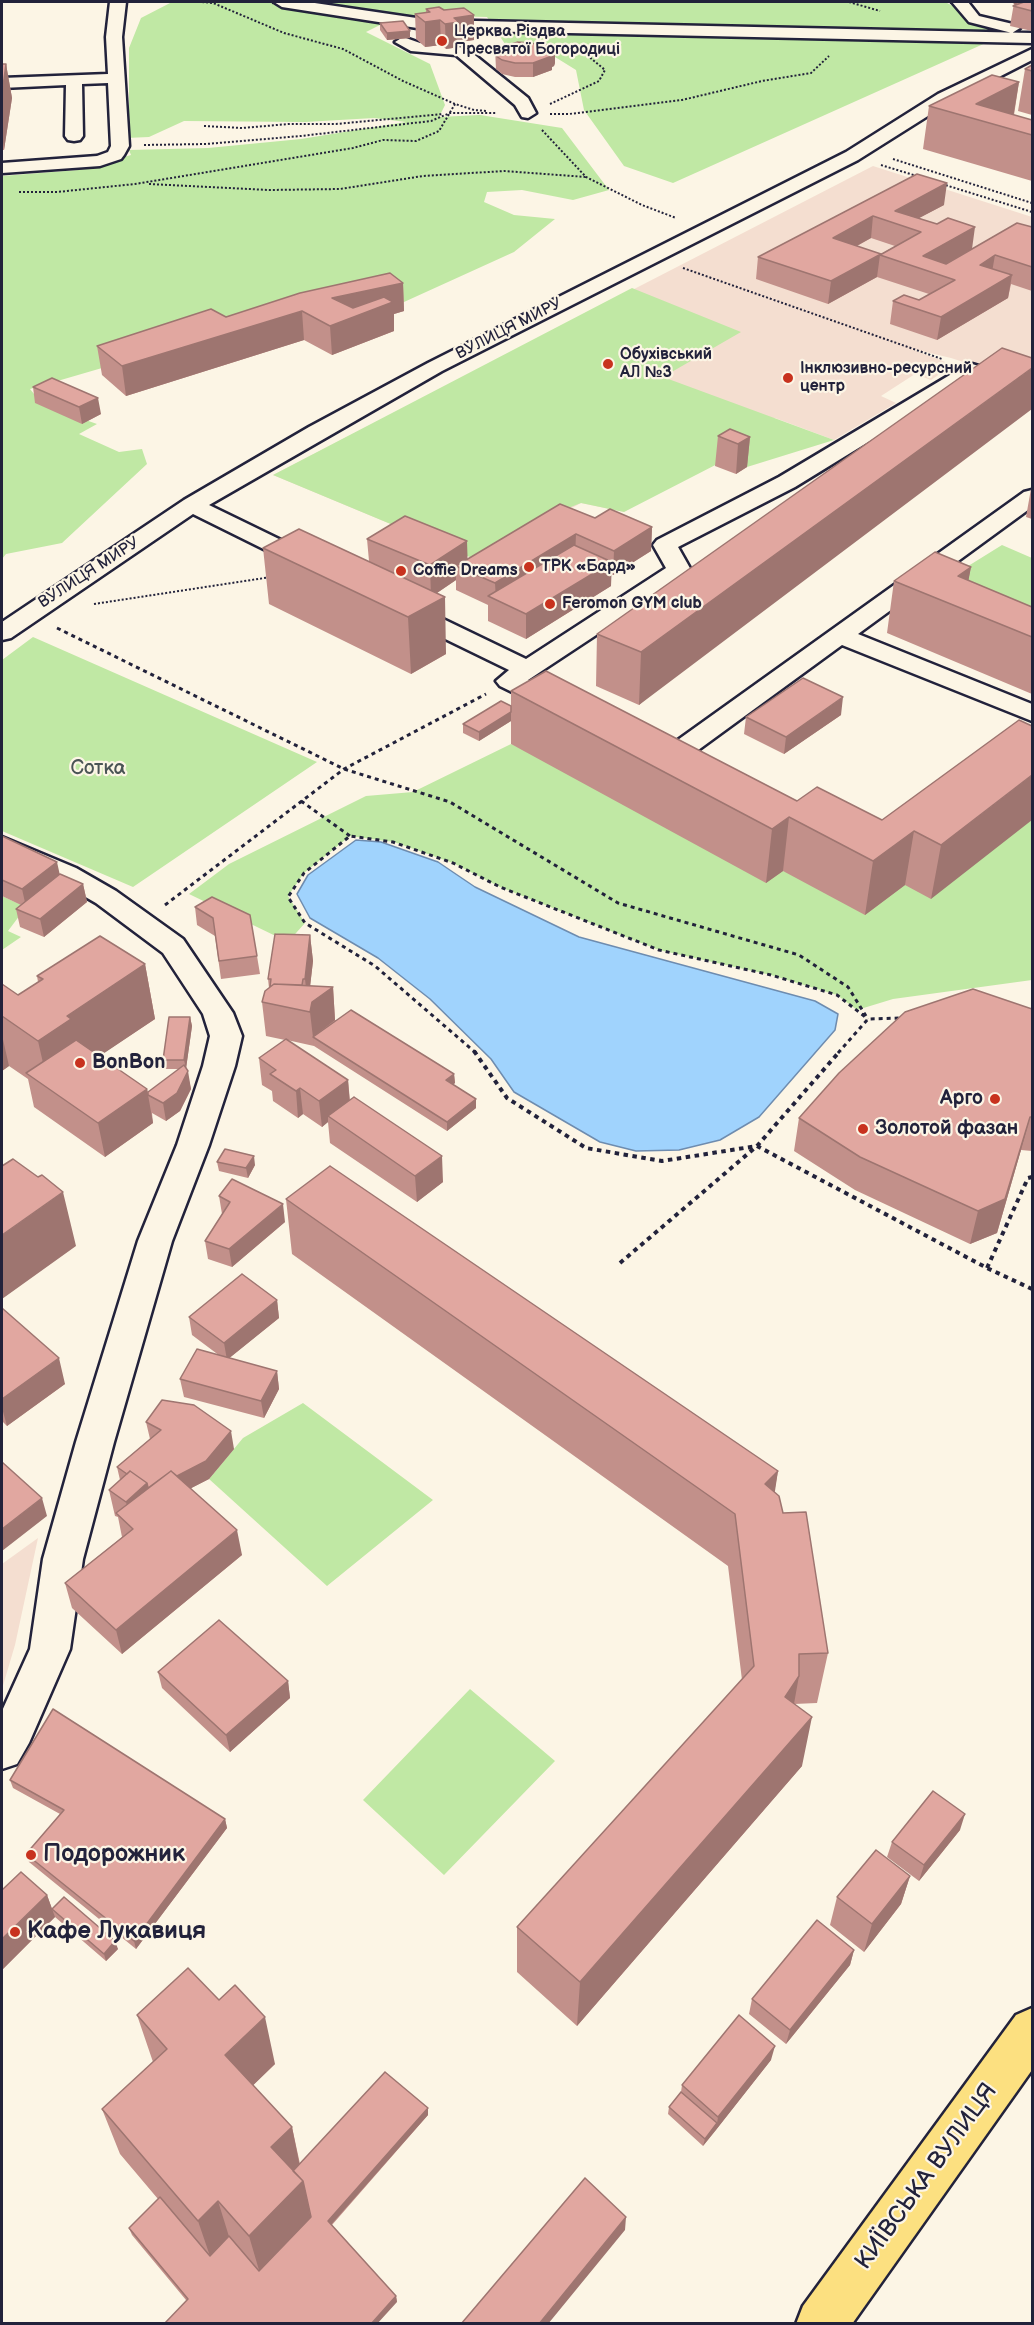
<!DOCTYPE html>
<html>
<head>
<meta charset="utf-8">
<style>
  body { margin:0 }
  #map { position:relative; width:1034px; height:2325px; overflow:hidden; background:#fcf5e5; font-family:"Balsamiq Sans",sans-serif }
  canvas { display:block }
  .frame { position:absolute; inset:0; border:3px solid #22223b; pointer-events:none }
</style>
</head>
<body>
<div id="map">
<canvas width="1034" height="2325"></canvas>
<div class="frame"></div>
</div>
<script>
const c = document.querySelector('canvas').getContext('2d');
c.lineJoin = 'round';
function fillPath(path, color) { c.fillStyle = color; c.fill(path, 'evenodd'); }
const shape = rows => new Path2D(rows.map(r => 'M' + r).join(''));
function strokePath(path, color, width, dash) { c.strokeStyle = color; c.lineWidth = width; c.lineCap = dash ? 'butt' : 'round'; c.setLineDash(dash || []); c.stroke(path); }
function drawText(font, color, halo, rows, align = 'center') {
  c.font = font + ' "Balsamiq Sans",sans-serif'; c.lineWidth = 4.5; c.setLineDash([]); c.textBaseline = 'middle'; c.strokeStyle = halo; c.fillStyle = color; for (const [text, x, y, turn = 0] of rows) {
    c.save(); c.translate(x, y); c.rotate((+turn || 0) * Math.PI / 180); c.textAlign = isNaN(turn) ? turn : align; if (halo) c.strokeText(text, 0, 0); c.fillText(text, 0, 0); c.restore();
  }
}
fillPath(shape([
  [873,166,1032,217,1032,367,1016,379,951,358,909,348,953,365,931,380,915,374,881,396,896,403,834,440,775,418,624,512,581,503,477,560,273,475],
  [38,1538,15,1645,2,1689,2,1564]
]), '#f4ded0');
fillPath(shape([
  [172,2,945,2,1008,33,673,183,624,166,584,110,576,70,547,52,507,47,487,17,400,15,366,32,430,64,445,105,439,117,480,115,562,128,609,190,573,200,522,190,487,192,484,202,514,215,555,219,514,252,404,302,252,336,126,361,30,389,43,405,97,424,79,434,119,452,142,449,147,464,62,543,6,554,2,559,2,176,78,170,131,155,129,150,208,148,301,139,406,122,374,118,305,122,184,121,149,137,126,138,129,119,129,48,141,18],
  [632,288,741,332,663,377,834,440,747,467,727,459,624,512,581,503,548,516,477,560,273,475],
  [1002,545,1032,558,1032,627,936,586],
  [33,637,317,762,133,887,2,831,2,660],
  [511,744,783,871,905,885,1032,820,1032,980,893,999,857,1010,837,995,771,975,659,950,500,887,453,863,394,842,350,836,304,873,288,896,305,923,288,942,189,894,229,864,366,796,413,792],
  [2,896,26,907,8,931,21,937,2,950],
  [303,1403,433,1500,327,1586,209,1479,243,1438],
  [470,1689,555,1761,444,1875,363,1800]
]), '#c0e8a4');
const water = shape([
  [356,840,381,842,438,862,475,887,579,937,815,1001,838,1014,835,1030,759,1117,720,1140,679,1150,636,1151,600,1142,514,1092,491,1059,430,999,378,958,310,918,297,894,308,875,356,840]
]);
fillPath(water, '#a0d3fd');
strokePath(water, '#6e8caf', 1.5);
const minor = shape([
  [110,2,126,2,122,37,129,146,124,155,121,159,100,166,2,173,2,163,97,156,108,152,111,146,108,83,82,84,83,136,80,140,74,141,68,140,65,136,66,85,2,88,2,78,108,74,106,37,110,2],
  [274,2,308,2,430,20,1032,33,1032,43,430,30,282,7,274,2],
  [952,2,968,2,979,16,1017,25,1020,28,1012,33,969,22,952,2],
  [403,37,420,43,466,48,528,98,536,113,528,118,522,117,515,105,456,55,411,51,395,42,403,37],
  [1032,49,1032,60,950,102,858,160,442,371,209,505,318,558,322,563,318,568,310,570,302,568,193,514,11,638,2,640,2,622,184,500,309,427,428,363,846,152,938,94,1032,49],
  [972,364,1032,382,1032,395,974,377,795,487,678,547,691,570,687,575,528,680,569,699,573,705,569,711,560,713,551,711,500,686,496,681,509,670,396,615,393,610,396,605,405,603,414,605,526,659,666,568,653,545,657,540,779,477,965,366,972,364],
  [1032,490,1032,507,858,634,1032,704,1032,721,842,645,679,764,670,766,661,764,641,754,637,748,641,742,650,740,668,747,1024,492,1032,490],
  [2,837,76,868,116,891,183,939,233,1013,242,1036,235,1066,209,1145,172,1241,114,1442,83,1559,70,1649,29,1743,17,1764,2,1769,2,1711,30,1649,43,1559,76,1442,138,1241,177,1145,203,1066,210,1036,203,1014,163,953,96,903,56,880,2,856,2,837]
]);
const major = shape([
  [1032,2008,1032,2070,852,2324,796,2324,803,2306,1016,2015,1032,2008]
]);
strokePath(minor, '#22223b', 5);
strokePath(major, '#22223b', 5);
strokePath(shape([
  [202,2,213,3,284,33,343,49,403,81,455,104,474,110,487,111],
  [849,2,880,11],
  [550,104,599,81,605,70,581,50],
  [550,114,569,114,682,100,762,81,811,73,829,56],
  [204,126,242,128,289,124,336,124,443,114],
  [542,130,586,177,642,205,676,218],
  [144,145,206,144,301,136,431,121,450,113,497,113],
  [893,159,1032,203],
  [881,165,917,176],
  [149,184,269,190,340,189,423,176,504,171,586,177],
  [942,184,1032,212],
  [19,192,57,192,135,184,353,148,383,140,416,141,439,131,455,104],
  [683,268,942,359],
  [94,604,271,577]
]), '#22223b', 2, [2, 2]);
strokePath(shape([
  [57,628,344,769,450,802,618,903,799,955,848,987,866,1016],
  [301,801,350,836],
  [165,905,344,769,486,694],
  [476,1053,375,966,305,923,288,897,304,873,350,836,393,842,453,863,500,887,659,950,771,975,837,995,868,1019],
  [838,1053,868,1019,902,1018]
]), '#22223b', 3, [4, 4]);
strokePath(shape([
  [474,1051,507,1098,586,1148,662,1161,757,1146,987,1268,1032,1289],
  [620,1263,757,1146,840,1051],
  [987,1268,1028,1178,1032,1177]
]), '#22223b', 4, [4.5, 4.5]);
fillPath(minor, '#fcf5e5');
fillPath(major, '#fce080');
fillPath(shape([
  [1032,2,1032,31,1010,26,1014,3],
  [426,9,444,10,474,15,474,40,459,42,459,47,446,49,441,45,425,47,416,39,415,14,426,13],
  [380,23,410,31,410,38,387,40,380,30],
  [495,49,555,49,555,63,554,66,552,67,552,70,533,77,515,77,502,74,496,69],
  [2,64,6,64,12,98,4,150,2,150],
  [1032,65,1032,115,1018,111,1025,69],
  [1019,82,1014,115,1032,120,1032,181,923,149,929,106],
  [917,174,944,205,919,218,972,249,1032,227,1032,291,1011,284,1008,298,937,340,890,324,893,301,919,300,929,294,877,277,828,304,756,279,758,257],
  [871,238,895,246,881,254,857,246],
  [403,283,404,311,394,314,394,331,332,355,304,340,126,396,102,375,97,346,226,317],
  [1032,358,639,705,596,686,597,634],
  [33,387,101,414,82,424,35,403],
  [718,436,750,437,747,467,736,474,715,466],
  [1032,483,1032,519,1026,517],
  [595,518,652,527,651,551,613,575,611,574,611,586,526,639,488,621,488,605,456,590,456,580,437,593,446,654,411,674,269,604,263,548,369,561,367,539,468,559],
  [971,567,968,581,1032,607,1032,694,887,633,894,581],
  [511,691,797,801,882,820,1019,720,931,899,905,885,865,915,783,871,766,883,511,744,511,721,479,741,463,733,463,724,511,706],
  [841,715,784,754,744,734,746,717],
  [2,836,60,874,83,884,87,902,44,937,20,927,16,909,21,905,2,896],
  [212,897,257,956,260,974,221,979,215,936,197,925,195,907],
  [310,935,313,961,310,986,333,987,335,1020,454,1074,455,1083,453,1085,476,1099,476,1108,447,1131,314,1046,287,1040,348,1080,350,1101,443,1182,417,1202,330,1143,328,1122,322,1127,303,1114,298,1118,273,1101,272,1091,262,1085,259,1058,285,1040,266,1036,262,1002,269,988,268,979],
  [145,964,155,1019,99,1056,147,1089,148,1092,179,1069,164,1069,163,1060,190,1017,192,1026,186,1068,191,1089,180,1111,166,1121,152,1113,153,1123,105,1157,34,1107,28,1079,9,1066,2,1071,2,984,18,995,38,982,37,976],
  [1032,1009,1032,1151,1021,1150,997,1233,970,1244,855,1190,794,1151,799,1118],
  [217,1162,255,1165,248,1178,219,1171],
  [219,1196,285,1222,232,1267,208,1259,205,1241,222,1214],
  [286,1199,778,1471,774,1493,783,1513,828,1653,817,1703,794,1704,802,1766,577,2026,517,1972,517,1927,742,1680,728,1566,292,1254],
  [277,1300,279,1318,229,1358,277,1371,279,1389,264,1418,184,1397,180,1379,220,1356,192,1335,189,1317],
  [2,1308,65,1384,7,1426,2,1421],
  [146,1422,234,1449,209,1479,191,1488,242,1555,122,1654,72,1608,65,1583,122,1537,118,1517,115,1516,109,1490,120,1480,117,1467,150,1439],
  [158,1672,288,1681,290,1698,230,1752,162,1688],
  [10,1780,225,1819,227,1828,136,1949,29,1862,26,1854,60,1814,13,1788],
  [960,1830,919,1881,887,1857,892,1842],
  [910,1876,901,1904,864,1952,830,1925,837,1897],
  [47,1895,52,1909,118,1949,106,1961,55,1917,2,1970],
  [854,1950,850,1965,786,2044,749,2014,752,1999],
  [137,2015,275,2064,253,2085,292,2127,300,2164,428,2108,428,2115,332,2225,396,2296,397,2302,186,2300,132,2235,129,2228,158,2199,120,2154,102,2109,153,2062],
  [771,2060,703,2146,668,2114,669,2107,681,2092,682,2085]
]), '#c2908a');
fillPath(shape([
  [474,15,474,40,459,42,459,47,446,49,445,24,454,18],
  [440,20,441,45,425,47,425,22],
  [410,31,410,38,387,40,387,33],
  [555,49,555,63,554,66,552,67,552,70,533,77,533,63],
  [6,64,12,98,4,150,2,134,2,94],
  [1019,82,1012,124,976,104],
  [947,183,944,205,904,226,895,211],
  [873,216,871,238,831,260,833,238],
  [975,227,972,249,931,272,923,256],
  [880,255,877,277,828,304,831,281],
  [995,255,991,278,980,265],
  [1012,275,1008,298,937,340,941,317],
  [403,283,404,311,394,314,394,331,332,355,330,326,332,298],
  [302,311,304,340,126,396,122,366],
  [1032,368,1032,409,639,705,641,652],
  [98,398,101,414,82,424,79,407],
  [750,437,747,467,736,474,738,444],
  [652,527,651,551,613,575,614,551],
  [576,534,575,559,496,600,495,583],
  [467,541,468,571,456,566,456,580,431,597,430,565],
  [612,562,611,586,526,639,526,614],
  [971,567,963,609,958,576],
  [445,597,446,654,411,674,408,617],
  [843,697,841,715,784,754,786,737],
  [511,712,511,721,479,741,479,732],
  [1032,775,1032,820,931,899,941,845],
  [789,817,783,871,766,883,772,829],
  [914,831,905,885,865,915,873,861],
  [57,862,61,880,26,907,22,889],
  [83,884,87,902,44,937,40,919],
  [310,935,313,961,308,1005,305,979],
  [145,964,155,1019,82,1068,49,1089,38,1041,67,1016],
  [333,987,335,1020,313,1037,314,1046,310,1012,312,1002],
  [190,1017,192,1026,186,1069,184,1060],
  [2,1035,9,1066,2,1071],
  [188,1071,191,1089,180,1111,166,1121,163,1103],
  [454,1074,455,1083,446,1089,446,1080],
  [348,1080,350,1106,328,1116,328,1122,322,1127,319,1101],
  [300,1088,303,1114,298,1118,296,1091],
  [147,1089,153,1123,105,1157,98,1123],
  [476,1099,476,1108,447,1131,447,1122],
  [1030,1117,1021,1150,997,1233,970,1244,978,1211],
  [254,1156,255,1165,248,1178,246,1168],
  [442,1156,443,1182,417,1202,415,1176],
  [63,1192,76,1246,2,1299,2,1235],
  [283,1204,285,1222,232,1267,229,1249],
  [277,1300,279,1318,227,1360,224,1343],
  [59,1358,65,1384,7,1426,2,1408,2,1399],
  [277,1371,279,1389,264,1418,261,1401],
  [231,1431,234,1449,209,1479,176,1496,153,1494],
  [778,1471,770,1524,765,1484],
  [147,1483,152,1508,132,1527,126,1502],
  [42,1498,47,1516,2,1551,2,1529],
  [237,1530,242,1555,122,1654,116,1630],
  [799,1676,790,1726,785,1697],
  [288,1681,290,1698,230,1752,226,1735],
  [812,1717,802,1766,577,2026,580,1982],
  [965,1814,960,1830,919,1881,924,1865],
  [225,1819,227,1828,136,1949,134,1941],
  [910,1876,901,1904,864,1952,872,1924],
  [47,1895,55,1917,2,1970,2,1939],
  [115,1941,118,1949,106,1961,104,1954],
  [854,1950,850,1965,786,2044,790,2030],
  [265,2017,275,2064,237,2101,225,2055],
  [775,2046,771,2060,716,2130,718,2117],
  [428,2108,428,2115,329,2227,328,2221],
  [717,2123,716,2130,703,2146,705,2139],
  [292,2127,301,2172,284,2188,271,2147],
  [303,2181,312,2224,261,2277,249,2236],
  [218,2201,231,2243,212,2262,198,2221],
  [626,2217,625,2230,548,2324,539,2324],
  [396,2296,397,2302,377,2324,371,2324]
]), '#9e7570');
const building = shape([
  [1018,2,1024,2,1018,4,1014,3,1018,2],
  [1024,2,1032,2,1032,11,1013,6,1024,2],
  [439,7,444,10,464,8,474,15,454,18,459,22,445,24,440,20,425,22,415,14,430,12,426,9,439,7],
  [403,21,410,31,387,33,380,23,403,21],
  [518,42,549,45,555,49,554,53,548,54,552,56,533,63,515,63,502,60,496,56,499,52,495,49,518,42],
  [2,64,6,64,2,94,2,64],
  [1032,65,1032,71,1025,69,1032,65],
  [992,75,1019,82,976,104,1032,120,1032,135,929,106,992,75],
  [917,174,947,183,895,211,937,224,948,218,975,227,923,256,946,264,1017,223,1032,227,1032,267,995,255,980,265,1012,275,941,317,893,301,904,295,919,300,955,280,880,255,921,232,873,216,833,238,881,254,831,281,758,257,917,174],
  [390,273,403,283,332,298,353,308,384,297,393,302,330,326,302,311,122,366,97,346,211,309,226,317,300,293,390,273],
  [1002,348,1032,358,1032,368,641,652,597,634,1002,348],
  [52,378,98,398,79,407,33,387,52,378],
  [730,429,750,437,738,444,718,436,730,429],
  [560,504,595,518,610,509,652,527,614,551,576,534,495,583,456,566,560,504],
  [405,516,467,541,430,565,367,539,405,516],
  [299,529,445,597,408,617,263,548,299,529],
  [574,545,612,562,526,614,488,596,574,545],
  [935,552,971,567,958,576,1032,607,1032,637,894,581,935,552],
  [546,671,797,801,817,787,882,820,1019,720,1032,726,1032,775,941,845,914,831,873,861,789,817,772,829,511,691,546,671],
  [803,678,843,697,786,737,746,717,803,678],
  [501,701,511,706,511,712,479,732,463,724,501,701],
  [2,836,57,862,22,889,2,880,2,836],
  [60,874,83,884,40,919,16,909,60,874],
  [212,897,250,915,257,956,219,961,213,918,195,907,212,897],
  [275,934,310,935,305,979,303,979,302,985,274,984,270,987,271,979,268,979,275,934],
  [100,936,145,964,67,1016,71,1019,38,1041,2,1016,2,984,18,995,43,979,37,976,100,936],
  [274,984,333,987,312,1002,310,1012,262,1002,265,991,274,984],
  [973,989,1032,1009,1032,1117,1030,1117,1005,1199,978,1211,860,1157,799,1118,839,1073,905,1012,973,989],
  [351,1010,454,1074,446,1080,476,1099,447,1122,313,1037,351,1010],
  [169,1017,190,1017,184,1060,163,1060,169,1017],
  [286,1039,348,1080,319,1101,300,1088,296,1091,270,1074,276,1070,259,1058,286,1039],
  [76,1040,147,1089,98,1123,26,1073,76,1040],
  [184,1065,188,1071,177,1093,163,1103,148,1095,148,1092,184,1065],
  [354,1097,442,1156,415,1176,328,1116,354,1097],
  [225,1149,254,1156,246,1168,217,1162,225,1149],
  [13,1159,38,1177,42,1175,63,1192,2,1235,2,1166,13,1159],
  [330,1166,778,1471,765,1484,779,1496,783,1513,806,1512,828,1653,799,1654,799,1676,785,1697,812,1717,580,1982,517,1927,754,1666,735,1514,286,1199,330,1166],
  [232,1179,283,1204,229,1249,205,1241,230,1202,219,1196,232,1179],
  [242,1274,277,1300,224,1343,189,1317,242,1274],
  [2,1308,59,1358,2,1399,2,1308],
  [197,1349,277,1371,261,1401,180,1379,197,1349],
  [162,1400,194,1405,231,1431,206,1461,177,1476,171,1471,148,1488,147,1483,130,1471,127,1474,117,1467,161,1430,146,1422,162,1400],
  [2,1462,42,1498,2,1529,2,1462],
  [130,1471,147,1483,126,1502,109,1490,130,1471],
  [171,1471,237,1530,116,1630,65,1583,133,1529,116,1513,171,1471],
  [219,1620,288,1681,226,1735,158,1672,219,1620],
  [53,1709,225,1819,134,1941,26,1854,64,1810,10,1780,53,1709],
  [933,1791,965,1814,924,1865,892,1842,933,1791],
  [876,1850,910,1876,872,1924,837,1897,876,1850],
  [21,1872,47,1895,2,1939,2,1890,21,1872],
  [64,1897,115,1941,104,1954,52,1909,64,1897],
  [817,1920,854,1950,790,2030,752,1999,817,1920],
  [188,1968,219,2000,235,1985,265,2017,225,2055,292,2127,271,2147,303,2181,249,2236,218,2201,198,2221,102,2109,167,2049,137,2015,188,1968],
  [739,2015,775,2046,718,2117,682,2085,739,2015],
  [385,2072,428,2108,328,2221,396,2296,371,2324,164,2324,188,2299,129,2228,160,2197,210,2256,229,2236,259,2271,311,2217,303,2181,293,2171,385,2072],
  [681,2092,717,2123,705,2139,669,2107,681,2092],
  [585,2178,626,2217,539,2324,461,2324,585,2178]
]);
fillPath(building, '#e1a7a0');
strokePath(building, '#9e7570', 1.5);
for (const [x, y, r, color] of [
  [442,41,6,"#c8321e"],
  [608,364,6,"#c8321e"],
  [788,378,6,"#c8321e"],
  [529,567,6,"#c8321e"],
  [401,571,6,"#c8321e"],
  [550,604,6,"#c8321e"],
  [80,1063,6,"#c8321e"],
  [995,1099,6,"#c8321e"],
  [863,1129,6,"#c8321e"],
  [31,1855,6,"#c8321e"],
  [15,1932,6,"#c8321e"]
]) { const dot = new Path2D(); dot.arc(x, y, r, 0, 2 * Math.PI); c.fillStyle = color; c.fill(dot); strokePath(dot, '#fcf5e5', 2); }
drawText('bold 16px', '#22223b', '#fcf5e5', [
  ["Церква Різдва",454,32],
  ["Пресвятої Богородиці",454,50],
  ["Обухівський",620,355],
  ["АЛ №3",620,373],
  ["Інклюзивно-ресурсний",800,369],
  ["центр",800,387],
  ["ТРК «Бард»",541,567],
  ["Coffie Dreams",413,571],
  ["Feromon GYM club",562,604]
], 'left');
drawText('16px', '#22223b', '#fcf5e5', [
  ["ВУЛИЦЯ МИРУ",509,329,-27],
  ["ВУЛИЦЯ МИРУ",89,573,-33]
]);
drawText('20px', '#4a5455', '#fcf5e5', [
  ["Сотка",98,769]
]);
drawText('bold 20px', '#22223b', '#fcf5e5', [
  ["BonBon",92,1063],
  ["Арго",983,1099,"right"],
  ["Золотой фазан",875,1129]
], 'left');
drawText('bold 24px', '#22223b', '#fcf5e5', [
  ["Подорожник",43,1855],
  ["Кафе Лукавиця",27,1932]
], 'left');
drawText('24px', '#22223b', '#fcf5e5', [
  ["КИЇВСЬКА ВУЛИЦЯ",927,2177,-54]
]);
</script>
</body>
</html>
